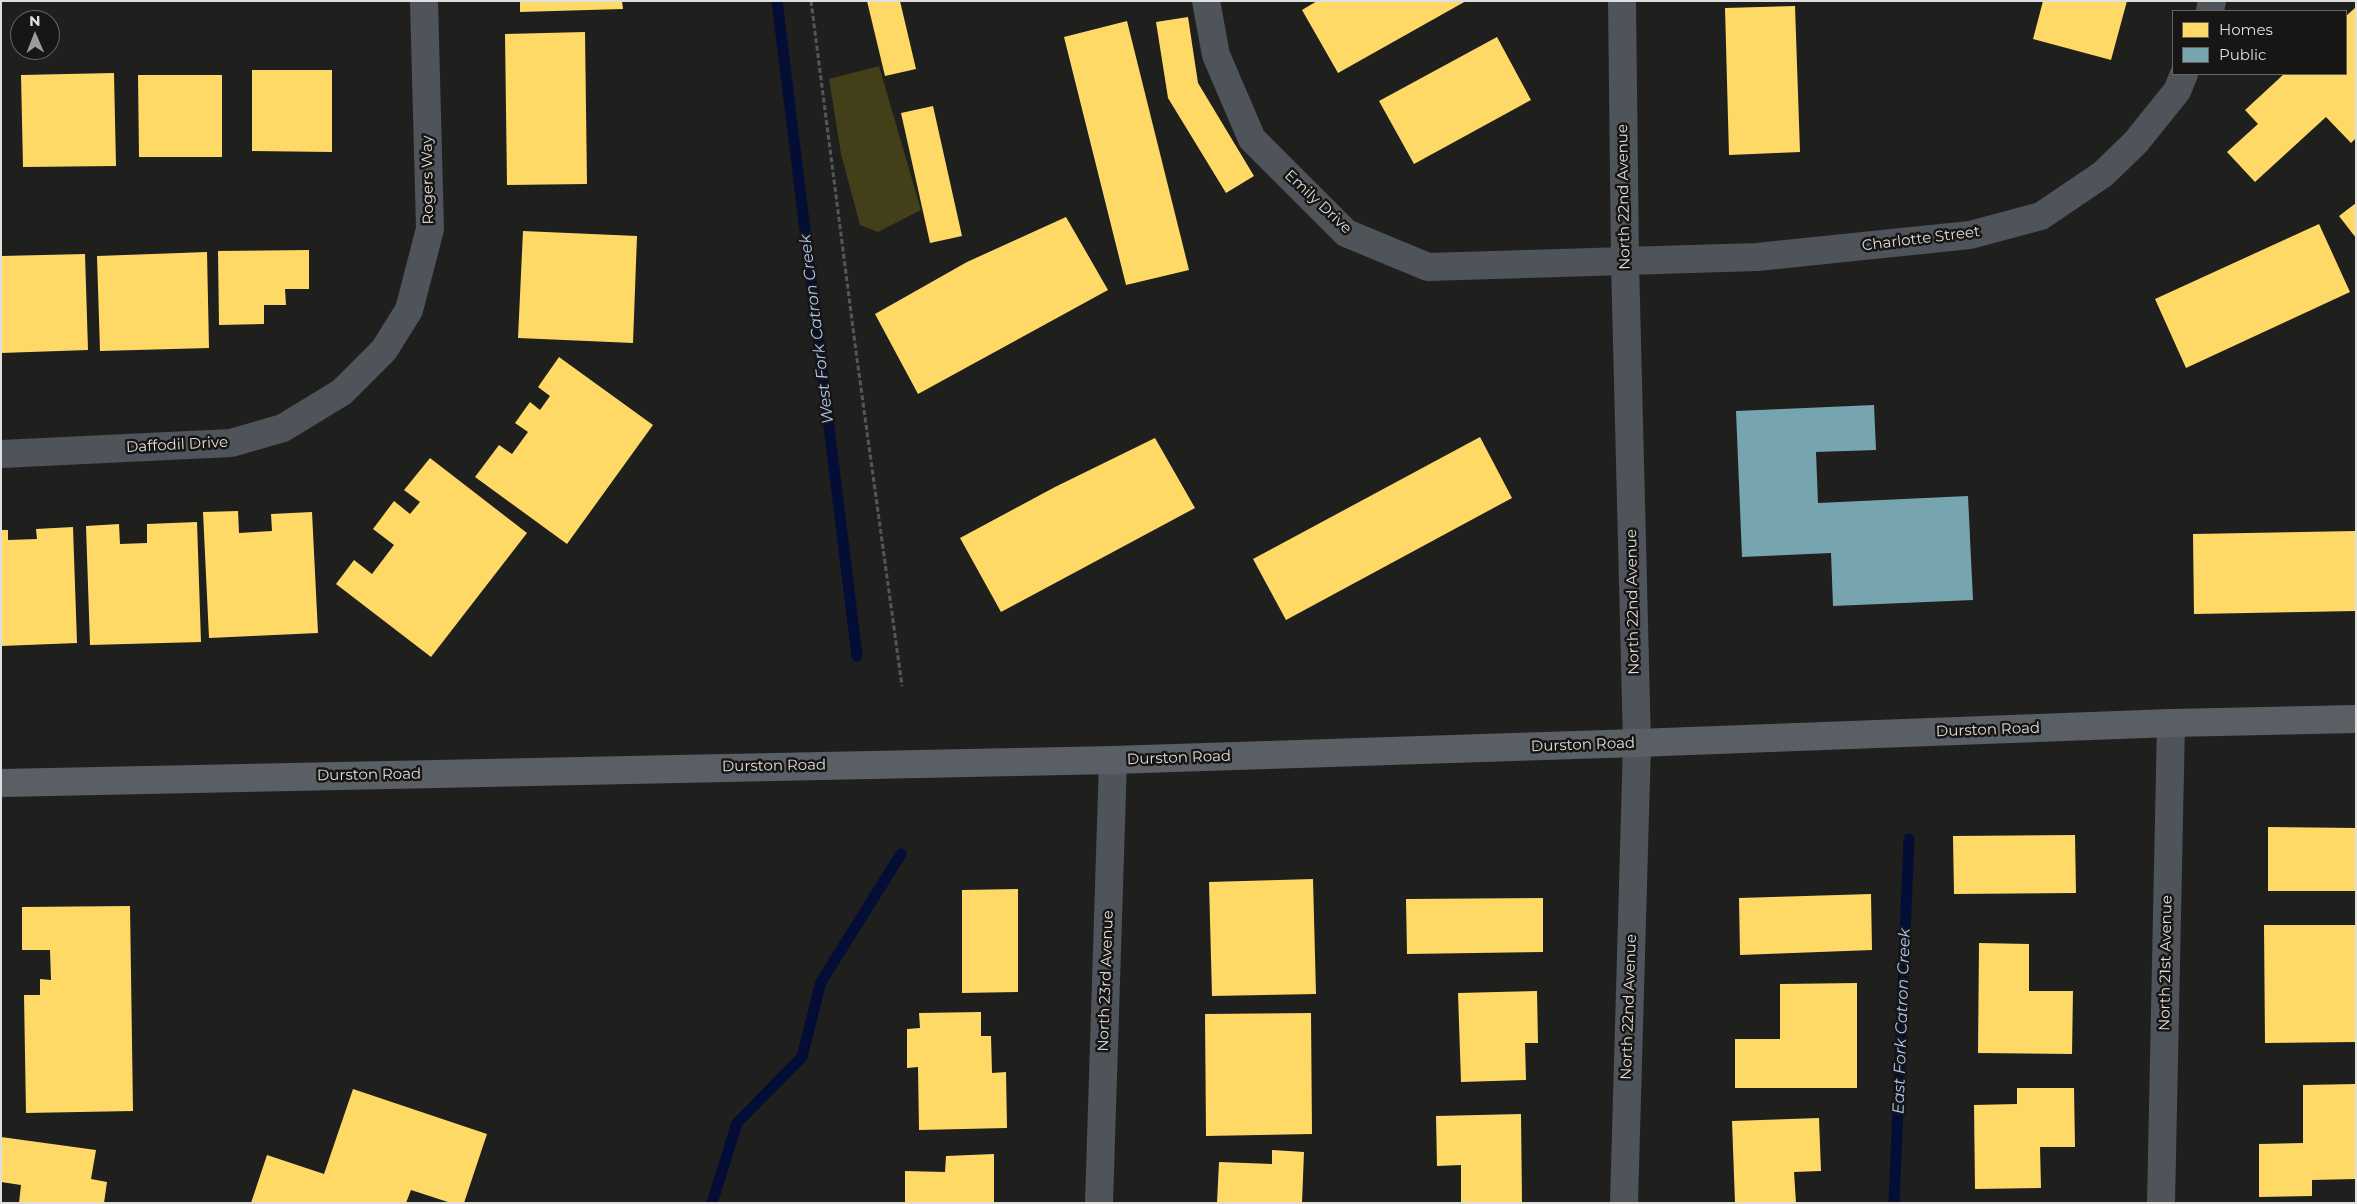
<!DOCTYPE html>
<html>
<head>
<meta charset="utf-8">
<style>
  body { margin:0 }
  #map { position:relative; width:2357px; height:1204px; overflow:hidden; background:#1f1f1e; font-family:Montserrat,sans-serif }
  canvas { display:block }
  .frame { position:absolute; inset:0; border:2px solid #dfdfdd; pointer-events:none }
  .legend { position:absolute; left:2172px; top:10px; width:175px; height:65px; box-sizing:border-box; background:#171614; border:1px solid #676664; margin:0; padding:6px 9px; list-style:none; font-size:15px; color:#dfdfdd }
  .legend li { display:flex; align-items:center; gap:10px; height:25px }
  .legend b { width:25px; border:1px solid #676664 }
  .north { position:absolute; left:10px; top:10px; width:50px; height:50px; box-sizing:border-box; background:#171614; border:1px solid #676664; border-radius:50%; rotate:359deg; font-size:14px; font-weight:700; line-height:20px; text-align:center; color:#dfdfdd }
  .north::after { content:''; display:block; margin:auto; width:18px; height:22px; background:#9c9c9a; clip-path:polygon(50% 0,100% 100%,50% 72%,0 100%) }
</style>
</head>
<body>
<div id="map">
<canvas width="2357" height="1204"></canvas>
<div class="frame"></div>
<ul class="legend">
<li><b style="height:14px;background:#ffd966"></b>Homes</li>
<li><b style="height:14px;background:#76a5af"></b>Public</li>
</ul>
<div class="north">N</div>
</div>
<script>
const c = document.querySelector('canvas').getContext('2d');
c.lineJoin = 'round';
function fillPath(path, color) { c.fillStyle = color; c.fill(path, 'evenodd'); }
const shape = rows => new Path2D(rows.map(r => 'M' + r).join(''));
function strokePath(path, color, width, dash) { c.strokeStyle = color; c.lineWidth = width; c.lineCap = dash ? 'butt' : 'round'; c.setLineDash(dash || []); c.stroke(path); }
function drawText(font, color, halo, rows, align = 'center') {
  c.font = font + ' Montserrat,sans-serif'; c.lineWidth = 5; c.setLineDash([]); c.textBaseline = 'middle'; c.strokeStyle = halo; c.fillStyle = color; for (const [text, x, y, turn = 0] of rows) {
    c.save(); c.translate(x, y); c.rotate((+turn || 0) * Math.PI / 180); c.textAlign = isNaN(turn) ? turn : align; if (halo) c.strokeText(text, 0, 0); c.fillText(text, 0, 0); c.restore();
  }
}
fillPath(shape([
  [879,66,921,210,878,232,860,225,841,154,829,79]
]), '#433f19');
fillPath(shape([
  [520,1,622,1,623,9,520,12],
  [867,1,900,1,916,69,885,76],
  [1317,1,1466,1,1338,73,1302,10],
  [2043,1,2127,1,2111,60,2033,39],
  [1795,6,1800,152,1729,155,1725,8],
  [2356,7,2356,138,2351,143,2326,117,2255,182,2227,152,2258,124,2245,110,2284,74,2346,74,2346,16],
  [1188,17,1198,83,1254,176,1226,193,1168,98,1156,22],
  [1127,21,1189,270,1126,285,1064,37],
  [585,32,587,184,507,185,505,34],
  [1497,37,1531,100,1414,164,1379,101],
  [252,70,332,70,332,152,252,151],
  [114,73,116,166,23,167,21,75],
  [138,75,222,75,222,157,139,157],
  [933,106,962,236,930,243,901,113],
  [2356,203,2356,238,2339,216],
  [1066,217,1108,290,918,394,875,314,967,262],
  [2319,224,2350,292,2186,368,2155,299],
  [523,231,637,236,633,343,518,338],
  [309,250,309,289,285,289,286,305,264,305,264,324,219,325,218,251],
  [207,252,209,348,100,351,97,256],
  [85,254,88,350,1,353,1,256],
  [559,357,653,425,567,544,475,477,499,445,512,454,528,432,515,423,530,402,540,410,550,396,538,387],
  [1480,437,1512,498,1286,620,1253,559],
  [1155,438,1195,508,1001,612,960,538,1055,487],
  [430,458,527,533,431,657,336,584,354,560,372,574,394,545,373,529,394,501,410,514,420,502,404,490],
  [238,511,239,533,272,531,271,514,312,512,318,633,209,638,203,512],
  [197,522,201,642,90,645,86,526,119,524,120,544,147,543,147,524],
  [73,527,77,643,1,646,1,530,8,530,8,540,37,539,36,529],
  [2356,531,2356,611,2194,614,2193,534],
  [2268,827,2356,828,2356,891,2268,891],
  [2075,835,2076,893,1954,894,1953,836],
  [1313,879,1316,994,1212,996,1209,882],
  [1018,889,1018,992,962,993,962,890],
  [1871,894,1872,950,1740,955,1739,898],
  [1543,898,1543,952,1407,954,1406,899],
  [130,906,133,1111,26,1113,24,995,40,995,40,979,51,980,50,950,22,950,22,907],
  [2264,925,2356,925,2356,1042,2265,1043],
  [1979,943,2029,944,2029,991,2073,991,2072,1054,1978,1053],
  [1857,983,1857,1088,1735,1088,1735,1039,1780,1039,1780,984],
  [1537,991,1538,1043,1525,1043,1526,1080,1461,1082,1458,993],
  [981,1012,981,1036,991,1036,992,1073,1006,1072,1007,1128,919,1130,918,1067,907,1068,907,1029,920,1028,919,1013],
  [1311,1013,1312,1134,1206,1136,1205,1014],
  [2356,1084,2356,1179,2312,1180,2312,1196,2259,1197,2259,1144,2303,1143,2303,1085],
  [2017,1088,2074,1088,2075,1147,2040,1147,2041,1188,1975,1189,1974,1105,2017,1104],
  [353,1089,487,1134,464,1203,451,1203,411,1190,406,1203,251,1203,267,1155,324,1174],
  [1521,1114,1522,1203,1461,1203,1461,1165,1437,1166,1436,1116],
  [1819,1118,1821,1171,1794,1172,1796,1203,1735,1203,1732,1121],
  [1,1137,96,1150,91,1179,107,1182,104,1203,19,1203,21,1185,1,1182],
  [1272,1150,1304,1152,1302,1203,1217,1203,1219,1162,1272,1164],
  [994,1154,994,1203,905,1203,905,1171,945,1172,946,1156]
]), '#ffd966');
fillPath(shape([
  [1874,405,1876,450,1816,452,1818,503,1968,496,1973,600,1833,606,1831,553,1742,557,1736,411]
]), '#76a5af');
strokePath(shape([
  [777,1,857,656],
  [712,1203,737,1123,802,1057,821,982,901,854],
  [1894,1203,1909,839]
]), '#040d35', 11);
strokePath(shape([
  [811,1,857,359,902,686]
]), '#54565a', 3, [5, 2.5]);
strokePath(shape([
  [1206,1,1216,55,1252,139,1346,233,1428,267,1757,257,1970,235,2041,216,2103,174,2136,142,2177,91,2184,74],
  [1622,1,1625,262,1637,743,1624,1203],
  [2210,11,2212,1],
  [1,454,231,443,283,428,342,392,384,350,409,310,430,229,424,1],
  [1099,1203,1113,760],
  [2161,1203,2171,723]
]), '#4f535a', 28);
strokePath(shape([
  [1,783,1113,760,1637,743,2171,723,2356,719]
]), '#5a5f66', 28);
drawText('15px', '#dfdfdd', '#171614', [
  ["Rogers Way",428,180,-91],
  ["North 22nd Avenue",1624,197,-91],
  ["Emily Drive",1318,202,43],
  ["Charlotte Street",1921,239,-7],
  ["Daffodil Drive",177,445,-3],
  ["North 22nd Avenue",1633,602,-91],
  ["Durston Road",1988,730,-2],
  ["Durston Road",1583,745,-2],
  ["Durston Road",1179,758,-2],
  ["Durston Road",774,766,-1],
  ["Durston Road",369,775,-1],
  ["North 21st Avenue",2166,963,-89],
  ["North 23rd Avenue",1106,981,-88],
  ["North 22nd Avenue",1629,1007,-88]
]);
drawText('italic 16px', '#afc7f5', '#171614', [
  ["West Fork Catron Creek",817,329,-97],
  ["East Fork Catron Creek",1902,1021,-88]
]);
</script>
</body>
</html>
